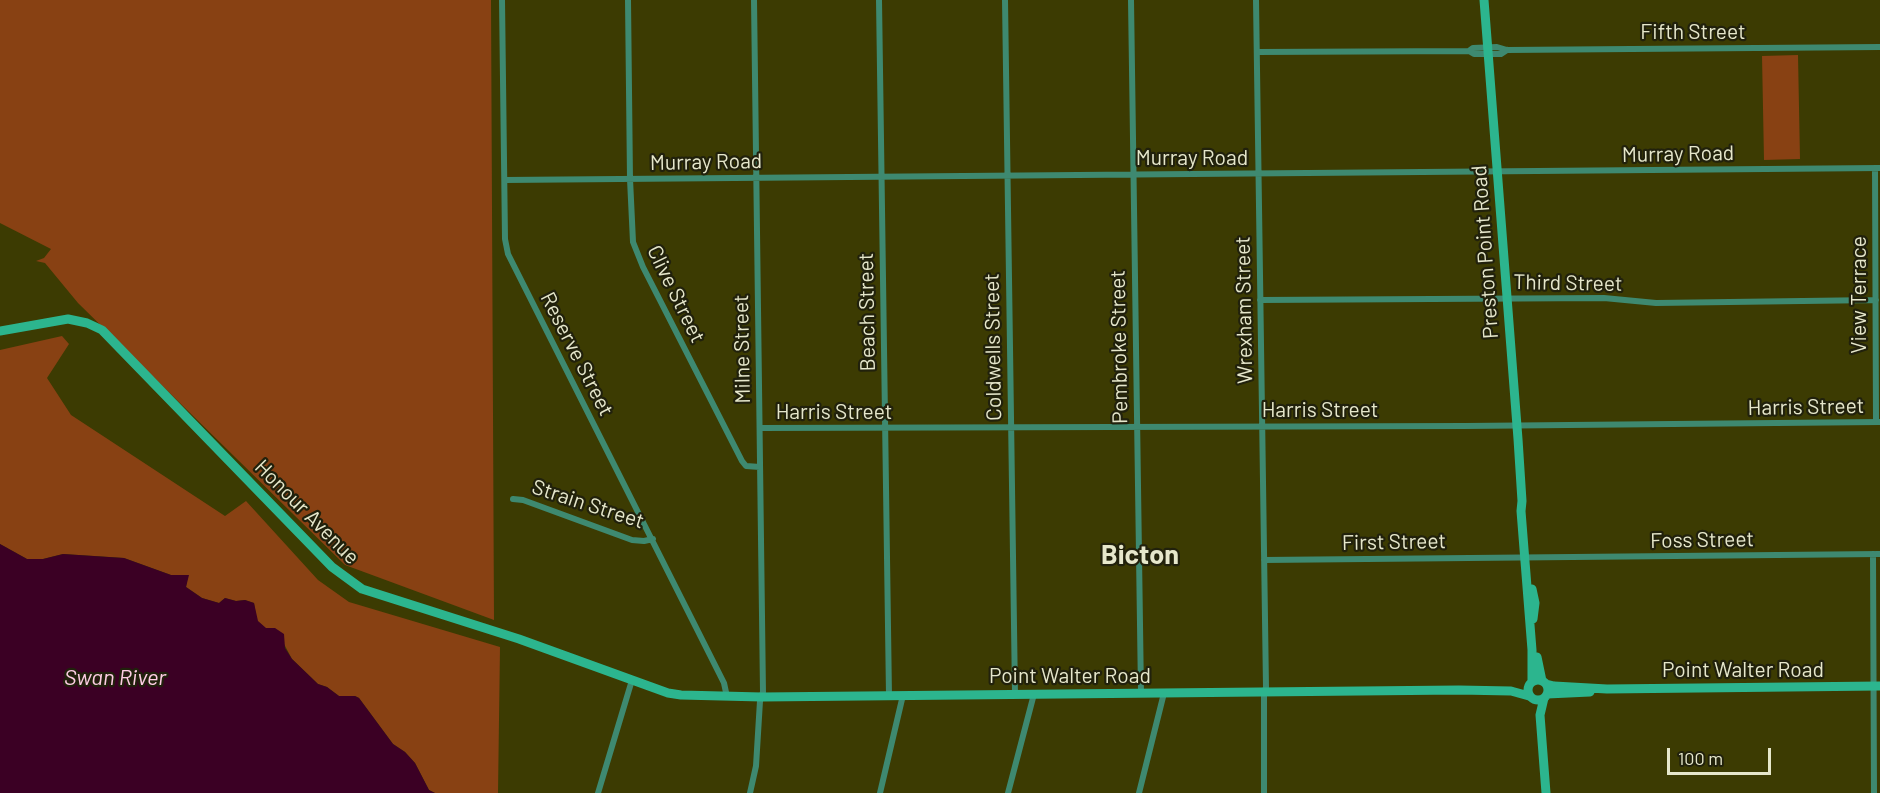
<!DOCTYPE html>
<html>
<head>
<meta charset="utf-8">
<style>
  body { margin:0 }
  #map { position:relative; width:1880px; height:793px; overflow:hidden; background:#3c3b02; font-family:Barlow,sans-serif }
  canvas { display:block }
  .scale { position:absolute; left:1667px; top:748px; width:104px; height:27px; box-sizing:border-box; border:3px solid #e6e7cb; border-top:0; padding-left:8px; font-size:18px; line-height:21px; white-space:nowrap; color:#e6e7cb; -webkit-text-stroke:4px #21210c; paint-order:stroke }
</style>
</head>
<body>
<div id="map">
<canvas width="1880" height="793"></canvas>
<div class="scale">100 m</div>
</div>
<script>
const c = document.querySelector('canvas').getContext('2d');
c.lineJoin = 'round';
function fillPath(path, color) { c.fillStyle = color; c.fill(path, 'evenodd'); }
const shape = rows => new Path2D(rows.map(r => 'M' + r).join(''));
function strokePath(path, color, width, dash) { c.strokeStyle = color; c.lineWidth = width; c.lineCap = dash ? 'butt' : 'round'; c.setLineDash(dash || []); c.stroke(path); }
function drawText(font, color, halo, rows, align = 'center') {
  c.font = font + ' Barlow,sans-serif'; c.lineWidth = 4.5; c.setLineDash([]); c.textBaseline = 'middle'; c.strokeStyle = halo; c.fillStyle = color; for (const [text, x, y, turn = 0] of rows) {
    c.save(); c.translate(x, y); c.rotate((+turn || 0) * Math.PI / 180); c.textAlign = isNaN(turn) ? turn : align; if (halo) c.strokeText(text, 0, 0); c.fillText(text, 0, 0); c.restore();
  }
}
fillPath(shape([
  [0,0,491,0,494,620,345,565,78,303,45,263,36,261,44,258,51,249,0,223],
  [1798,55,1800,159,1764,160,1762,56],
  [62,336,69,344,47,378,71,415,225,516,246,501,318,580,349,602,500,647,498,793,435,793,429,790,415,763,405,752,393,744,359,698,355,696,339,696,327,687,318,684,292,659,284,644,257,621,254,603,245,600,236,601,225,598,219,603,202,598,186,587,188,575,171,575,124,558,63,554,43,559,27,559,0,544,0,350]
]), '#884113');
fillPath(shape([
  [0,544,27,559,43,559,63,554,124,558,171,575,189,575,186,587,202,598,219,603,225,598,236,601,245,600,254,603,258,621,266,628,275,628,284,634,285,648,292,659,318,684,327,687,339,696,355,696,359,698,393,744,405,752,415,763,429,790,435,793,0,793]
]), '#3b0024');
strokePath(shape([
  [502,0,505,239,508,254,724,683,727,697],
  [628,0,630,179,633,242,643,267,742,461,746,466,760,467],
  [879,0,889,695],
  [1005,0,1015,694],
  [1131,0,1141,693],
  [1256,0,1266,687,1264,696,1264,793],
  [1469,51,1474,54,1501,54,1507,50],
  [1257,52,1469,51,1473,48,1497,47,1507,50,1880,47],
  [1875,168,1876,422],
  [505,180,1880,168],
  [1260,300,1604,298,1656,303,1876,300],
  [760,428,1465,426,1880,422],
  [513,499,523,500,632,540,644,541,653,539],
  [1873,554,1874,793],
  [1264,560,1880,554],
  [598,793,632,680],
  [750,793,756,766,760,701,763,692,754,0],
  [880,793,903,695],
  [1008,793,1034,694],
  [1139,793,1164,693]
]), '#3e8970', 6);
strokePath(shape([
  [1484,0,1518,439,1522,501,1521,511,1532,650,1532,682],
  [0,331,68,319,87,323,102,330,332,567,362,589,519,639,668,693,681,695,762,697,1459,690,1511,691,1529,696],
  [1532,589,1535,603,1533,619],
  [1537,657,1542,681],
  '1528 690a10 10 0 1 1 20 0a10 10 0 1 1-20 0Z',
  [1546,684,1554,686,1607,689,1880,686],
  [1547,694,1590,692],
  [1544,698,1540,715,1546,793]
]), '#2cb58e', 9);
drawText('21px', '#e6e7cb', '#21210c', [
  ["Fifth Street",1693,32],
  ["Murray Road",1678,154,-1],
  ["Murray Road",1192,158],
  ["Murray Road",706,162,-1],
  ["Preston Point Road",1485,252,-94],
  ["Third Street",1568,283,1],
  ["Clive Street",676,294,64],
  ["View Terrace",1859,295,-90],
  ["Wrexham Street",1244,310,-91],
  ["Beach Street",867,312,-91],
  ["Coldwells Street",993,347,-91],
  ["Pembroke Street",1119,347,-91],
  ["Milne Street",742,349,-91],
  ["Reserve Street",577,354,63],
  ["Harris Street",1806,407,-1],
  ["Harris Street",1320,410],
  ["Harris Street",834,412],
  ["Strain Street",588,504,18],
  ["Honour Avenue",307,512,45],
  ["Foss Street",1702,540,-1],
  ["First Street",1394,542,-1],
  ["Point Walter Road",1743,670],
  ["Point Walter Road",1070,676]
]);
drawText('italic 22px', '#fecde4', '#21210c', [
  ["Swan River",115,678]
]);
drawText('bold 27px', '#e6e7cb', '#21210c', [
  ["Bicton",1140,555]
]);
</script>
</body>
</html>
